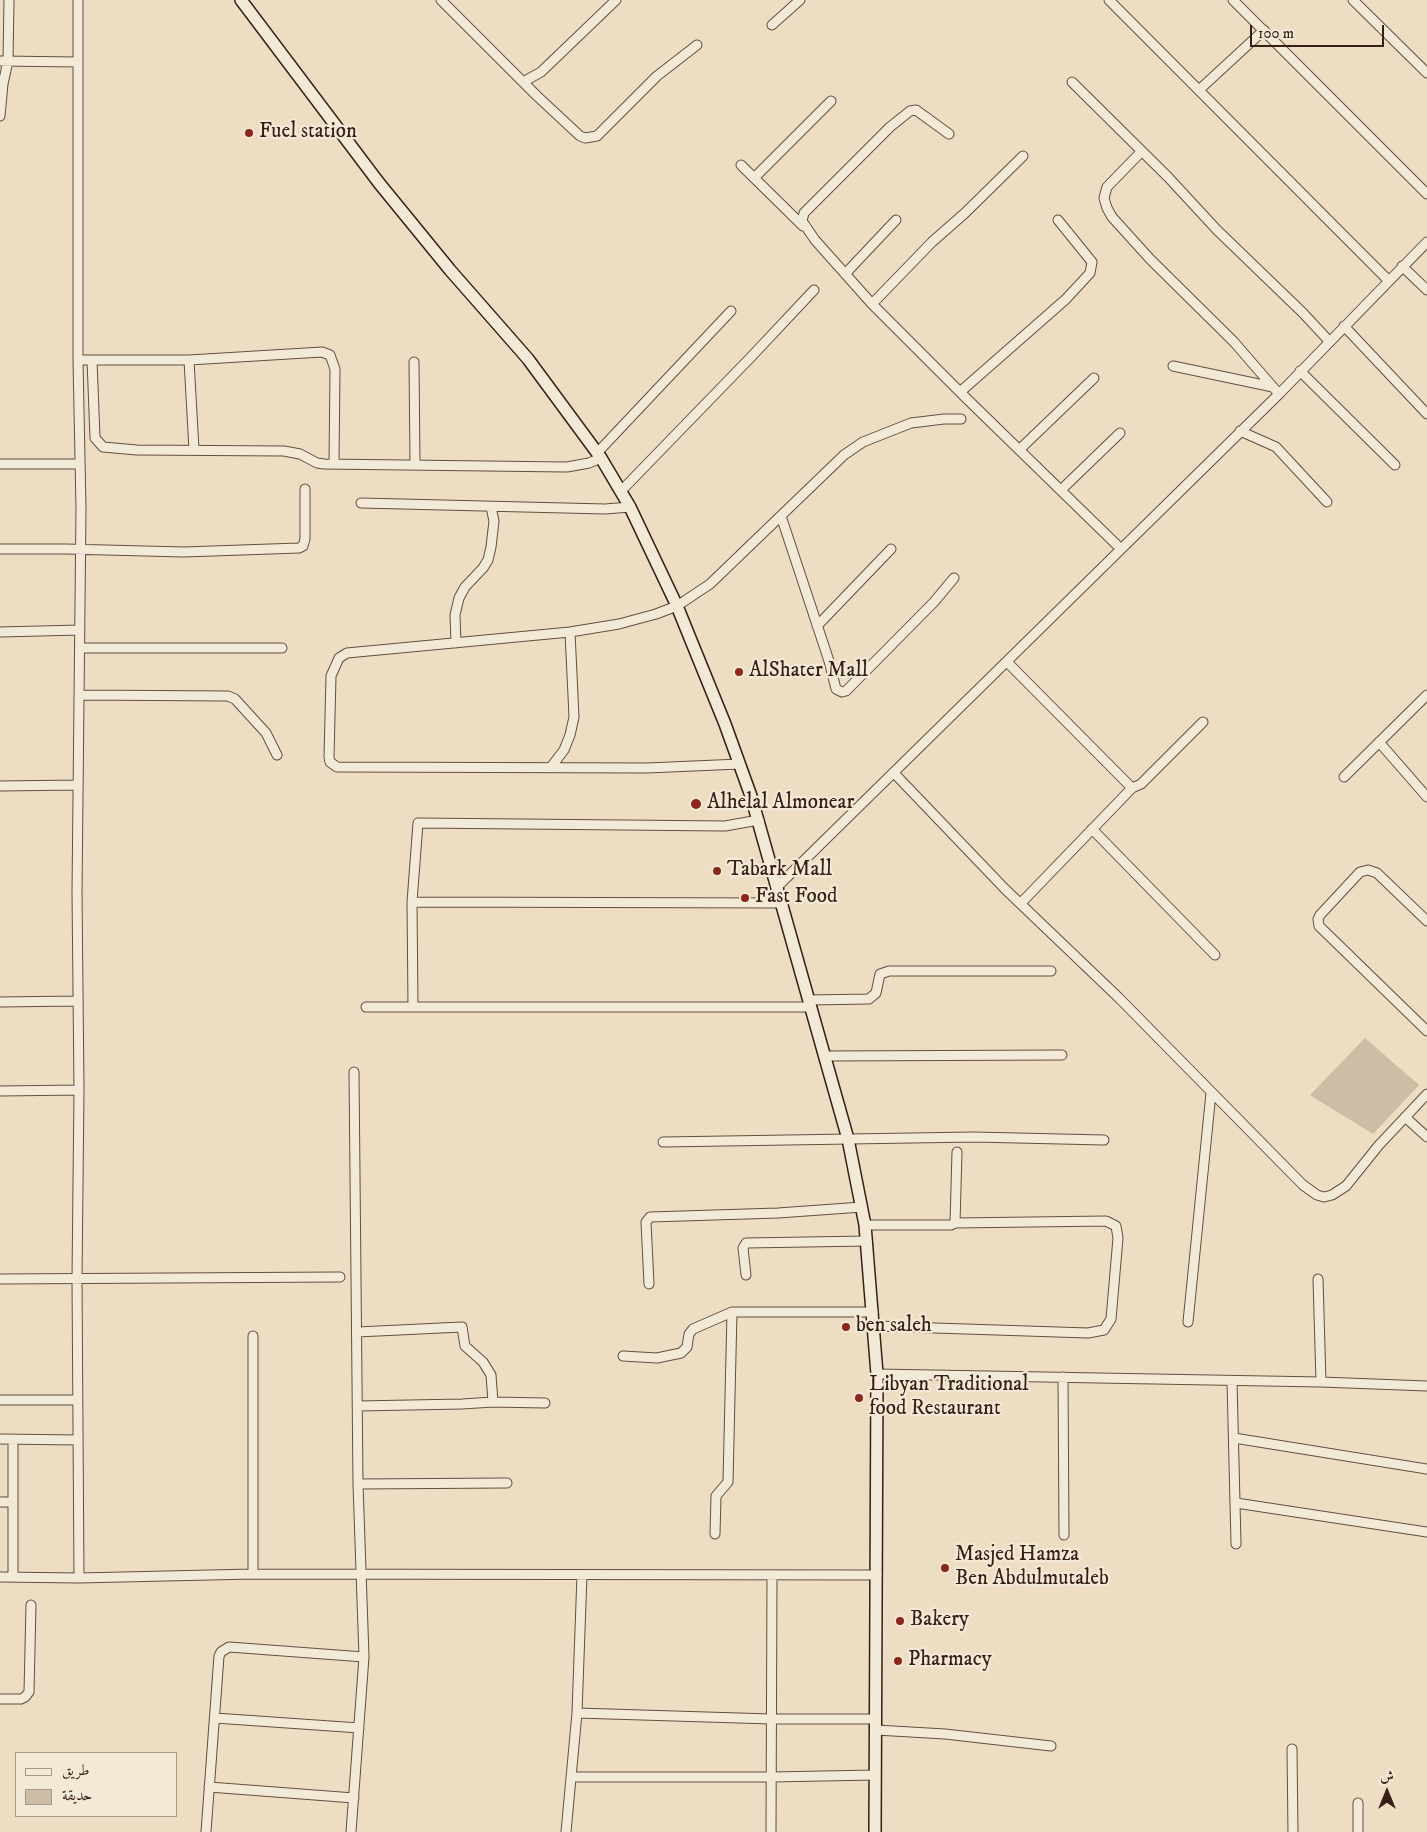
<!DOCTYPE html>
<html>
<head>
<meta charset="utf-8">
<style>
  body { margin:0 }
  #map { position:relative; width:1427px; height:1832px; overflow:hidden; background:#edddc2; font-family:"IM FELL DW Pica",Amiri,serif }
  canvas { display:block }
  .legend { position:absolute; left:15px; top:1752px; width:162px; height:65px; box-sizing:border-box; background:#f3e9d7; border:1px solid #a89889; margin:0; padding:6px 9px; list-style:none; font-size:15px; color:#371f15 }
  .legend li { display:flex; align-items:center; gap:10px; height:25px }
  .legend b { width:25px; border:1px solid #a89889 }
  .north { position:absolute; left:1362px; top:1767px; width:50px; height:50px; -webkit-text-stroke:4px #f3e9d7; paint-order:stroke; rotate:0deg; font-size:14px; font-weight:700; line-height:20px; text-align:center; color:#371f15 }
  .north::after { content:''; display:block; margin:auto; width:18px; height:22px; background:#371f15; clip-path:polygon(50% 0,100% 100%,50% 72%,0 100%) }
  .scale { position:absolute; left:1250px; top:25px; width:134px; height:22px; box-sizing:border-box; border:2px solid #371f15; border-top:0; padding-left:6px; font-size:15px; line-height:18px; white-space:nowrap; color:#371f15; -webkit-text-stroke:4px #f3e9d7; paint-order:stroke }
</style>
</head>
<body>
<div id="map">
<canvas width="1427" height="1832"></canvas>
<ul class="legend">
<li><b style="height:6px;background:#f3e9d7"></b>طريق</li>
<li><b style="height:14px;background:#cebda5"></b>حديقة</li>
</ul>
<div class="north">ش</div>
<div class="scale">100 m</div>
</div>
<script>
const c = document.querySelector('canvas').getContext('2d');
c.lineJoin = 'round';
function fillPath(path, color) { c.fillStyle = color; c.fill(path, 'evenodd'); }
const shape = rows => new Path2D(rows.map(r => 'M' + r).join(''));
function strokePath(path, color, width, dash) { c.strokeStyle = color; c.lineWidth = width; c.lineCap = dash ? 'butt' : 'round'; c.setLineDash(dash || []); c.stroke(path); }
function drawText(font, color, halo, rows, align = 'center') {
  c.font = font + ' "IM FELL DW Pica",serif'; c.lineWidth = 4.5; c.setLineDash([]); c.textBaseline = 'middle'; c.strokeStyle = halo; c.fillStyle = color; for (const [text, x, y, turn = 0] of rows) {
    c.save(); c.translate(x, y); c.rotate((+turn || 0) * Math.PI / 180); c.textAlign = isNaN(turn) ? turn : align; if (halo) c.strokeText(text, 0, 0); c.fillText(text, 0, 0); c.restore();
  }
}
fillPath(shape([
  [1365,1038,1419,1085,1373,1134,1310,1095]
]), '#cebda5');
const minor = shape([
  [78,0,78,360,81,508,77,892,79,1090,77,1279,79,1578],
  [441,0,537,96,580,136,585,138,597,136,657,76,697,45],
  [1109,0,1388,280],
  [1233,0,1427,194],
  [1353,0,1427,73],
  [772,25,800,0],
  [0,61,78,62],
  [523,82,541,72,616,0],
  [1072,82,1168,177,1217,230,1303,313,1329,341],
  [1199,90,1264,30],
  [0,116,3,84,8,61,9,0],
  [949,134,916,110,910,111,890,127,804,213,802,221,815,240,872,304,965,397,1121,549],
  [1142,151,1107,187,1104,198,1107,208,1112,217,1150,259,1234,342,1279,394],
  [741,165,803,226],
  [754,178,831,101],
  [1402,266,1427,290],
  [845,274,896,220],
  [872,304,932,242,965,213,1023,156],
  [1344,326,1427,414],
  [78,360,189,360,322,352,330,355,335,369,334,464],
  [92,360,95,438,103,447,137,450,284,451,300,454,317,463,324,464,567,467,589,463,601,458],
  [189,360,194,450],
  [414,362,415,464],
  [1173,366,1273,387],
  [1300,371,1395,465],
  [960,392,1066,299,1090,273,1092,262,1058,220],
  [1240,431,1276,447,1327,502],
  [1019,450,1094,378],
  [597,453,731,311],
  [0,464,80,464],
  [622,490,751,357,814,290],
  [1061,490,1120,433],
  [361,503,605,509,630,507],
  [781,516,829,661,836,689,842,692,846,691,934,602,954,578],
  [0,549,66,549,184,552,299,548,303,546,305,539,305,489],
  [817,626,891,549],
  [0,632,80,630],
  [456,643,455,615,459,598,465,587,483,568,488,560,491,547,494,521,491,507],
  [80,648,282,648],
  [1007,662,1132,788],
  [79,695,228,696,235,699,266,733,277,755],
  [1379,742,1427,797],
  [740,764,647,768,337,767,330,762,329,757,331,676,339,658,347,653,570,632,619,624,656,614,677,606,710,584,844,455,863,442,911,423,944,419,961,419],
  [551,767,564,750,570,735,574,717,570,632],
  [894,773,1005,889,1119,998,1303,1185,1317,1195,1324,1197,1332,1195,1346,1186,1379,1145,1427,1094],
  [1344,777,1427,695],
  [0,786,78,785],
  [1092,829,1215,955],
  [778,886,1279,394,1427,242],
  [412,902,783,903],
  [1021,903,1132,788,1141,784,1203,722],
  [1427,921,1377,873,1368,870,1360,872,1320,915,1318,919,1319,926,1427,1031],
  [809,1000,869,999,876,993,880,974,889,971,1051,971],
  [0,1002,77,1001],
  [413,1006,412,902,418,823,725,826,759,820],
  [366,1007,811,1007],
  [825,1056,1062,1055],
  [0,1091,79,1090],
  [1405,1117,1427,1137],
  [663,1142,974,1137,1104,1140],
  [955,1223,957,1152],
  [865,1225,951,1225,955,1223,1106,1221,1116,1226,1118,1238,1111,1319,1104,1330,1088,1333,874,1326],
  [746,1275,743,1248,746,1243,867,1241],
  [0,1279,340,1277],
  [1318,1279,1321,1382],
  [649,1284,646,1222,650,1217,778,1213,862,1207],
  [1188,1322,1211,1093],
  [357,1332,462,1327,465,1346,483,1362,491,1375,493,1402],
  [253,1336,253,1574],
  [623,1356,657,1358,681,1353,687,1347,689,1334,693,1329,732,1312,873,1312],
  [877,1374,1321,1382,1427,1386],
  [1063,1377,1064,1535],
  [1232,1381,1236,1544],
  [0,1400,78,1400],
  [358,1406,462,1404,493,1402,545,1403],
  [1234,1438,1427,1469],
  [0,1439,78,1440],
  [13,1439,13,1577],
  [358,1484,507,1483],
  [0,1502,13,1502],
  [1236,1503,1427,1532],
  [715,1534,716,1496,728,1482,732,1312],
  [582,1575,577,1713,771,1719,876,1719],
  [0,1577,79,1578,253,1574,877,1575],
  [0,1699,21,1699,25,1697,29,1692,31,1605],
  [215,1718,359,1728],
  [876,1730,945,1734,1051,1746],
  [1292,1749,1293,1832],
  [571,1777,771,1777,875,1775],
  [209,1787,354,1798],
  [206,1832,219,1656,221,1652,229,1647,364,1657],
  [351,1832,364,1657,358,1484,354,1072],
  [566,1832,577,1713],
  [771,1832,772,1575],
  [1358,1832,1358,1803]
]);
const secondary = shape([
  [241,0,379,183,450,270,528,359,601,458,630,507,677,606,725,724,751,796,848,1139,865,1225,877,1374,875,1832]
]);
strokePath(minor, '#644e40', 11);
strokePath(secondary, '#371f15', 14);
strokePath(minor, '#f3e9d7', 9);
strokePath(secondary, '#f3e9d7', 11);
for (const [x, y, r, color] of [
  [249,133,5,"#8f2418"],
  [739,672,5,"#8f2418"],
  [696,804,6,"#8f2418"],
  [717,871,5,"#8f2418"],
  [745,898,5,"#8f2418"],
  [846,1327,5,"#8f2418"],
  [859,1398,5,"#8f2418"],
  [945,1568,5,"#8f2418"],
  [900,1621,5,"#8f2418"],
  [898,1661,5,"#8f2418"]
]) { const dot = new Path2D(); dot.arc(x, y, r, 0, 2 * Math.PI); c.fillStyle = color; c.fill(dot); strokePath(dot, '#f3e9d7', 2); }
drawText('21px', '#371f15', '#f3e9d7', [
  ["Fuel station",259,133],
  ["AlShater Mall",749,672],
  ["Alhelal Almonear",707,804],
  ["Tabark Mall",727,871],
  ["Fast Food",755,898],
  ["ben saleh",856,1327],
  ["Libyan Traditional",869,1386],
  ["food Restaurant",869,1410],
  ["Masjed Hamza",955,1556],
  ["Ben Abdulmutaleb",955,1580],
  ["Bakery",910,1621],
  ["Pharmacy",908,1661]
], 'left');
</script>
</body>
</html>
